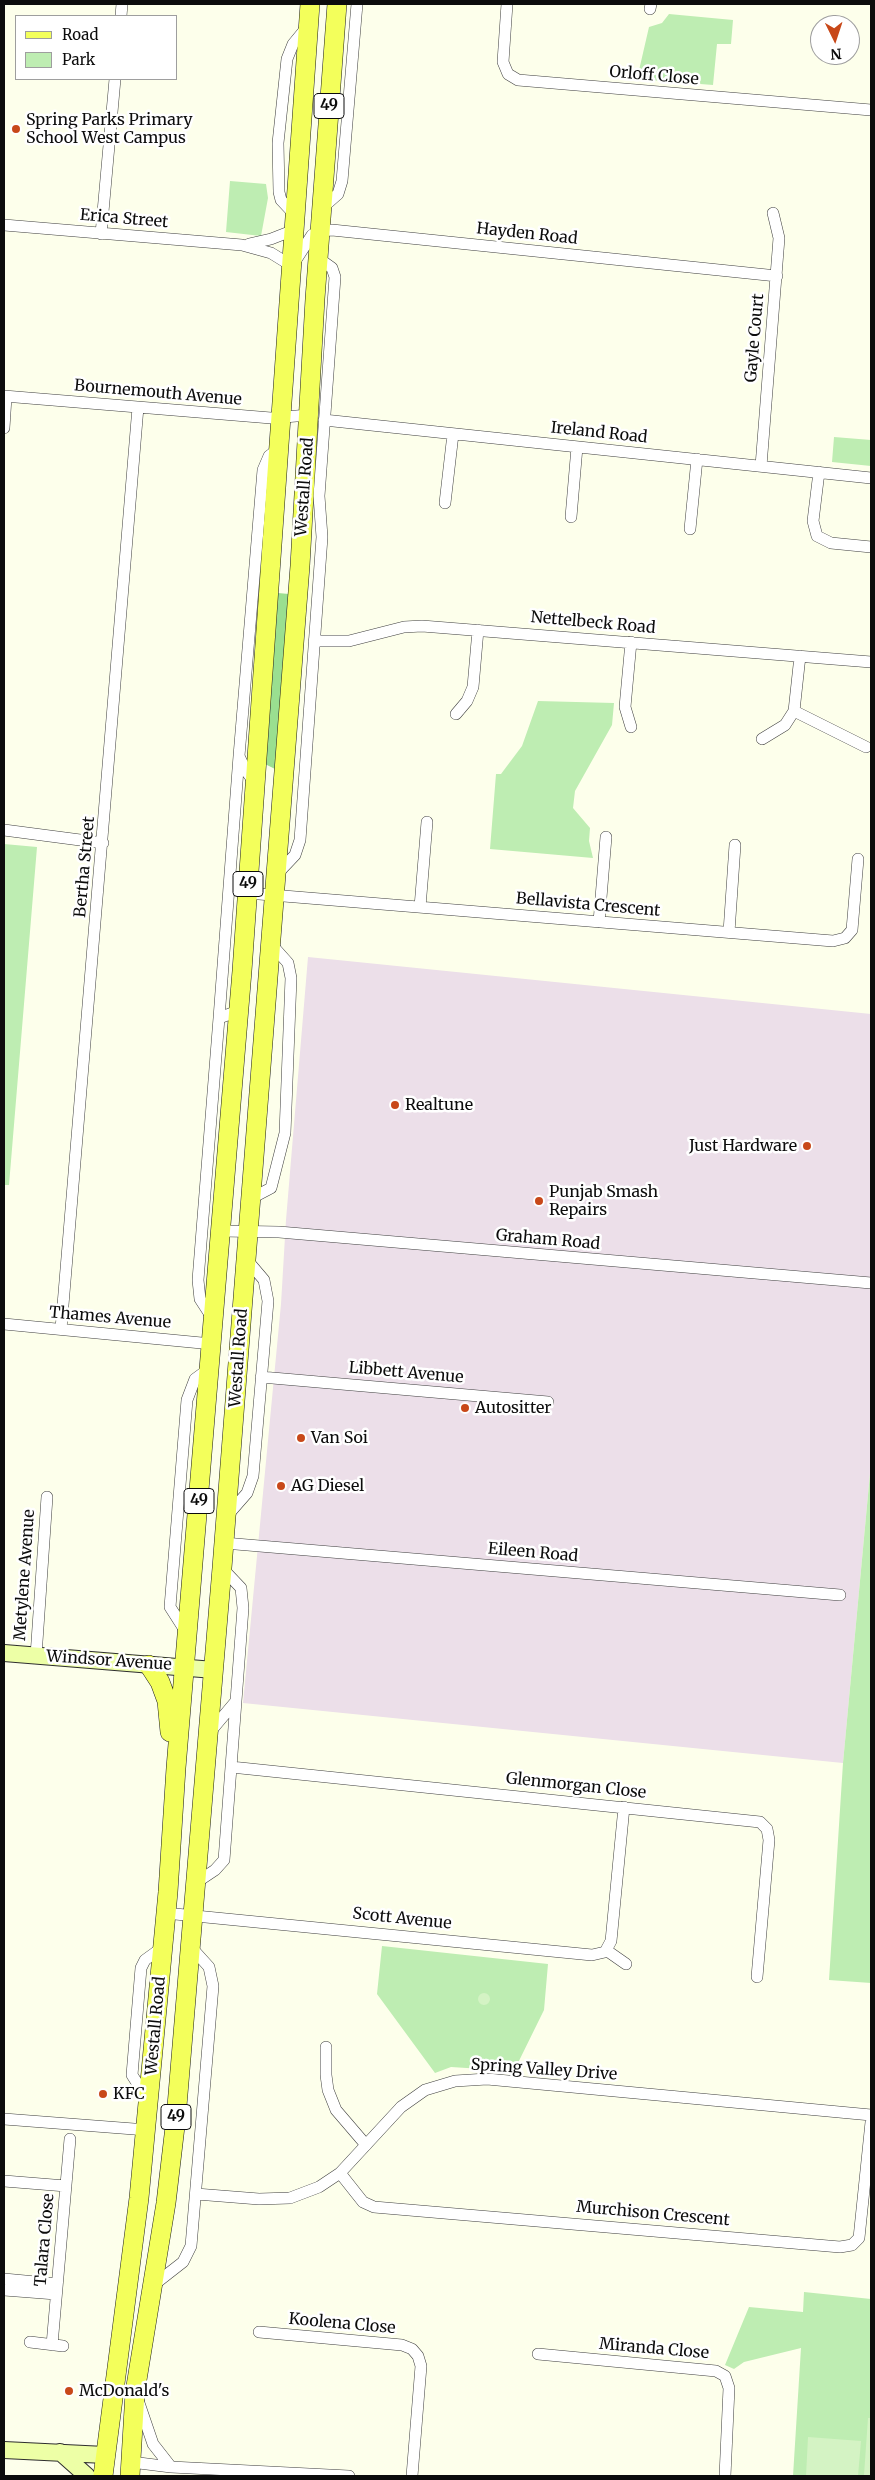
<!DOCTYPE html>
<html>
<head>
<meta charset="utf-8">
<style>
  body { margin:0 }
  #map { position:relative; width:875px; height:2480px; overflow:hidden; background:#fdffeb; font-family:Merriweather,serif }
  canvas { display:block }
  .frame { position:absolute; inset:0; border:5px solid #0c0c0c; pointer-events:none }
  .legend { position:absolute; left:15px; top:15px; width:162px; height:65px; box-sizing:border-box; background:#fff; border:1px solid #9e9e9e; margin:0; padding:6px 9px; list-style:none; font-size:15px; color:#0c0c0c }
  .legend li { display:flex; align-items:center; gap:10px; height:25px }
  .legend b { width:25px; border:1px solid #9e9e9e }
  .north { position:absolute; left:810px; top:15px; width:50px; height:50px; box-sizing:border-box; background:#fff; border:1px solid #9e9e9e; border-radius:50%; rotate:176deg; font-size:14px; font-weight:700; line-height:20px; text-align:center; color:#0c0c0c }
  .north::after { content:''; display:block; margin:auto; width:18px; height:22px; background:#c84819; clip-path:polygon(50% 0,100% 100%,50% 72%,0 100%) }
</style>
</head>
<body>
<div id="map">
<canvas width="875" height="2480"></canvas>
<div class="frame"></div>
<ul class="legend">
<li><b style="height:6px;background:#f3ff5b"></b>Road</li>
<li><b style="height:14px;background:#beedb2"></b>Park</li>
</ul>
<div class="north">N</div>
</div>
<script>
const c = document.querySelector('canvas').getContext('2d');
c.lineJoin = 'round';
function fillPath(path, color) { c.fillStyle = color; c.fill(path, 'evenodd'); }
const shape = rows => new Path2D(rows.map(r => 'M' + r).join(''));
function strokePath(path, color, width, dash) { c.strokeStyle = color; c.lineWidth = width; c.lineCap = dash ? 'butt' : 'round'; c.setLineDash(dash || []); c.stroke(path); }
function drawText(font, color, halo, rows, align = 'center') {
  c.font = font + ' Merriweather,serif'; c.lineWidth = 5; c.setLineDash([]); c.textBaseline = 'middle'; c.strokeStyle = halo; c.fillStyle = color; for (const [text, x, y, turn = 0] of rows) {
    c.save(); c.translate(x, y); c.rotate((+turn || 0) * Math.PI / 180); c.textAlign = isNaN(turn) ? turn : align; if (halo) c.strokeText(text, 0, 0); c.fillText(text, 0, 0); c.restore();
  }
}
fillPath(shape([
  [308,957,871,1014,871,1463,843,1763,243,1703,281,1304,286,1220]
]), '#ecdfe9');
fillPath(shape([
  [669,14,733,20,731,44,717,44,713,85,637,79,649,27,662,23],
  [230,181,266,184,268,198,261,236,226,232],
  [834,437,871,440,871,466,832,462],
  [538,701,614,703,612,725,575,791,573,808,590,828,589,841,593,858,490,849,496,774,501,774,522,746],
  [4,844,37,847,9,1185,4,1185],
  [871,1463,871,1983,829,1980,843,1763],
  [382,1946,548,1964,544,2010,514,2071,451,2067,435,2073,377,1994],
  [804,2292,871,2299,871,2476,793,2476,801,2348,744,2362,734,2369,725,2365,749,2307,803,2312]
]), '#beedb2');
fillPath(shape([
  [278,593,289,594,277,770,265,764]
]), '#9adf90');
fillPath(shape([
  '478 1999a6 6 0 1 1 12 0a6 6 0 1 1-12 0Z',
  [868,2418,871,2418,871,2476,864,2475],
  [808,2437,861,2441,858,2476,806,2476]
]), '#d4f3c4');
const street = shape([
  [507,4,503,62,508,74,518,80,871,110],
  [650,9,651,4],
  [121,16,122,4],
  [322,208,338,194,342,181,357,4],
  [295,215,281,200,279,192,278,143,287,59,293,44,307,27],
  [4,225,242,245,271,253,292,266,312,235,320,231,332,230,777,276],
  [101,234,115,79],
  [249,244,271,239,294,230],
  [4,396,271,418,309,415],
  [324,420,871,478],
  [4,428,6,397],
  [761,466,779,238,773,213],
  [819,472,813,521,817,536,831,543,871,547],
  [445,503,453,434],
  [571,517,577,447],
  [690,529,697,459],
  [314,641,349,641,404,627,422,626,871,662],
  [800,656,794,711,866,747],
  [456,714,467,701,473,687,478,630],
  [631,727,625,707,631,642],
  [762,739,785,725,794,711],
  [255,783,246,771,239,756,263,470,269,456,281,447],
  [4,830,103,843],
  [277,874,295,855,300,840,322,537,319,496,335,277,332,268,318,258],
  [247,893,833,941,845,938,852,930,858,859],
  [420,907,427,822],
  [599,922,606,837],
  [729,932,735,845],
  [219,1018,239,756],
  [252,1198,271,1188,285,1133,291,978,288,963,271,944],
  [222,1231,279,1232,871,1283],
  [213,1319,200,1299,198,1280,219,1018,238,1011],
  [4,1324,212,1344],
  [61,1329,138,407],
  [261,1377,548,1402],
  [226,1517,247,1493,253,1476,268,1301,264,1280,247,1260],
  [224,1543,840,1595],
  [186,1632,170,1607,187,1400,195,1379,210,1368],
  [36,1656,47,1497],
  [210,1732,236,1701],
  [231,1767,760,1822,767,1829,769,1840,757,1977],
  [194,1884,215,1870,224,1860,243,1608,241,1588,222,1568],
  [165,1913,592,1955,605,1952,611,1941,624,1807],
  [606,1950,626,1964],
  [326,2047,326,2075,328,2090,336,2110,366,2145],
  [148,2100,132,2075,141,1968,145,1960,163,1947],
  [4,2119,147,2130],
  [340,2173,363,2202,374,2207,840,2247,852,2245,859,2238,871,2122],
  [4,2181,66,2186],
  [196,2194,259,2199,290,2198,319,2187,340,2173,401,2107,425,2090,455,2081,487,2079,871,2115],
  [4,2279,57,2284],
  [151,2287,183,2262,191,2246,213,1986,209,1967,190,1946],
  [4,2290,56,2294],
  [259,2332,402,2345,412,2349,418,2356,421,2366,412,2476],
  [30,2342,63,2346],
  [52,2345,70,2139],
  [538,2354,716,2371,725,2376,729,2388,725,2476],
  [139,2403,153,2444,171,2467],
  [131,2462,171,2467,349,2476]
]);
const secondary = shape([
  [4,1653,214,1670],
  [4,2450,105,2455],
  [60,2452,87,2476]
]);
const primary = shape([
  [149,1665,160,1682,167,1701,170,1732],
  [103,2476,139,2198,168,1892,176,1768,242,971,310,4],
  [130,2476,135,2392,166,2203,176,2118,222,1568,300,566,315,299,337,4]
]);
strokePath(street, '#3f3f3f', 12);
strokePath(secondary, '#2e2e2e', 18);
strokePath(primary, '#1d1d1d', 20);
strokePath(street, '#fff', 11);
strokePath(secondary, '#edffa6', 16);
strokePath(primary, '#f3ff5b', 19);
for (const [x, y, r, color] of [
  [16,129,5,"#c84819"],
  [395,1105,5,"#c84819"],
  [807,1146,5,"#c84819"],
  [539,1201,5,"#c84819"],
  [465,1408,5,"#c84819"],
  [301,1438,5,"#c84819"],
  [281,1486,5,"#c84819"],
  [103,2094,5,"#c84819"],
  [69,2391,5,"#c84819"]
]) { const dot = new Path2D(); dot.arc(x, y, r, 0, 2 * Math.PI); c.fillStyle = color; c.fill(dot); strokePath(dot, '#fff', 2); }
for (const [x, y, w] of [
  [329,106,30],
  [248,884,30],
  [199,1501,30],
  [176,2117,30]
]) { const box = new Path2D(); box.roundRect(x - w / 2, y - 12.5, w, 25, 4); c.fillStyle = '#fff'; c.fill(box); strokePath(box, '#0c0c0c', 1); }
drawText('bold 15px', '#0c0c0c', null, [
  ["49",329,106],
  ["49",248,884],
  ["49",199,1501],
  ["49",176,2117]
]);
drawText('16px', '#0c0c0c', '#fff', [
  ["Orloff Close",654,76,5],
  ["Erica Street",124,219,5],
  ["Hayden Road",527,234,6],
  ["Gayle Court",755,338,-85],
  ["Bournemouth Avenue",158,393,5],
  ["Ireland Road",599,433,6],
  ["Westall Road",305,487,-86],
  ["Nettelbeck Road",593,623,5],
  ["Bertha Street",85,867,-85],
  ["Bellavista Crescent",588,905,5],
  ["Graham Road",548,1240,5],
  ["Thames Avenue",110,1318,5],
  ["Westall Road",239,1358,-86],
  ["Libbett Avenue",406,1373,5],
  ["Eileen Road",533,1553,5],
  ["Metylene Avenue",25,1575,-86],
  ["Windsor Avenue",109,1661,4],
  ["Glenmorgan Close",576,1786,6],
  ["Scott Avenue",402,1919,6],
  ["Westall Road",156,2026,-85],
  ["Spring Valley Drive",544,2070,4],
  ["Murchison Crescent",653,2214,5],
  ["Talara Close",45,2240,-85],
  ["Koolena Close",342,2324,5],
  ["Miranda Close",654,2349,5]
]);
drawText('16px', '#0c0c0c', '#fff', [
  ["Spring Parks Primary",26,120],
  ["School West Campus",26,138],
  ["Realtune",405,1105],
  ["Just Hardware",797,1146,"right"],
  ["Punjab Smash",549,1192],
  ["Repairs",549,1210],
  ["Autositter",475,1408],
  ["Van Soi",311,1438],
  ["AG Diesel",291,1486],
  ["KFC",113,2094],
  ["McDonald's",79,2391]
], 'left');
</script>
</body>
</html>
